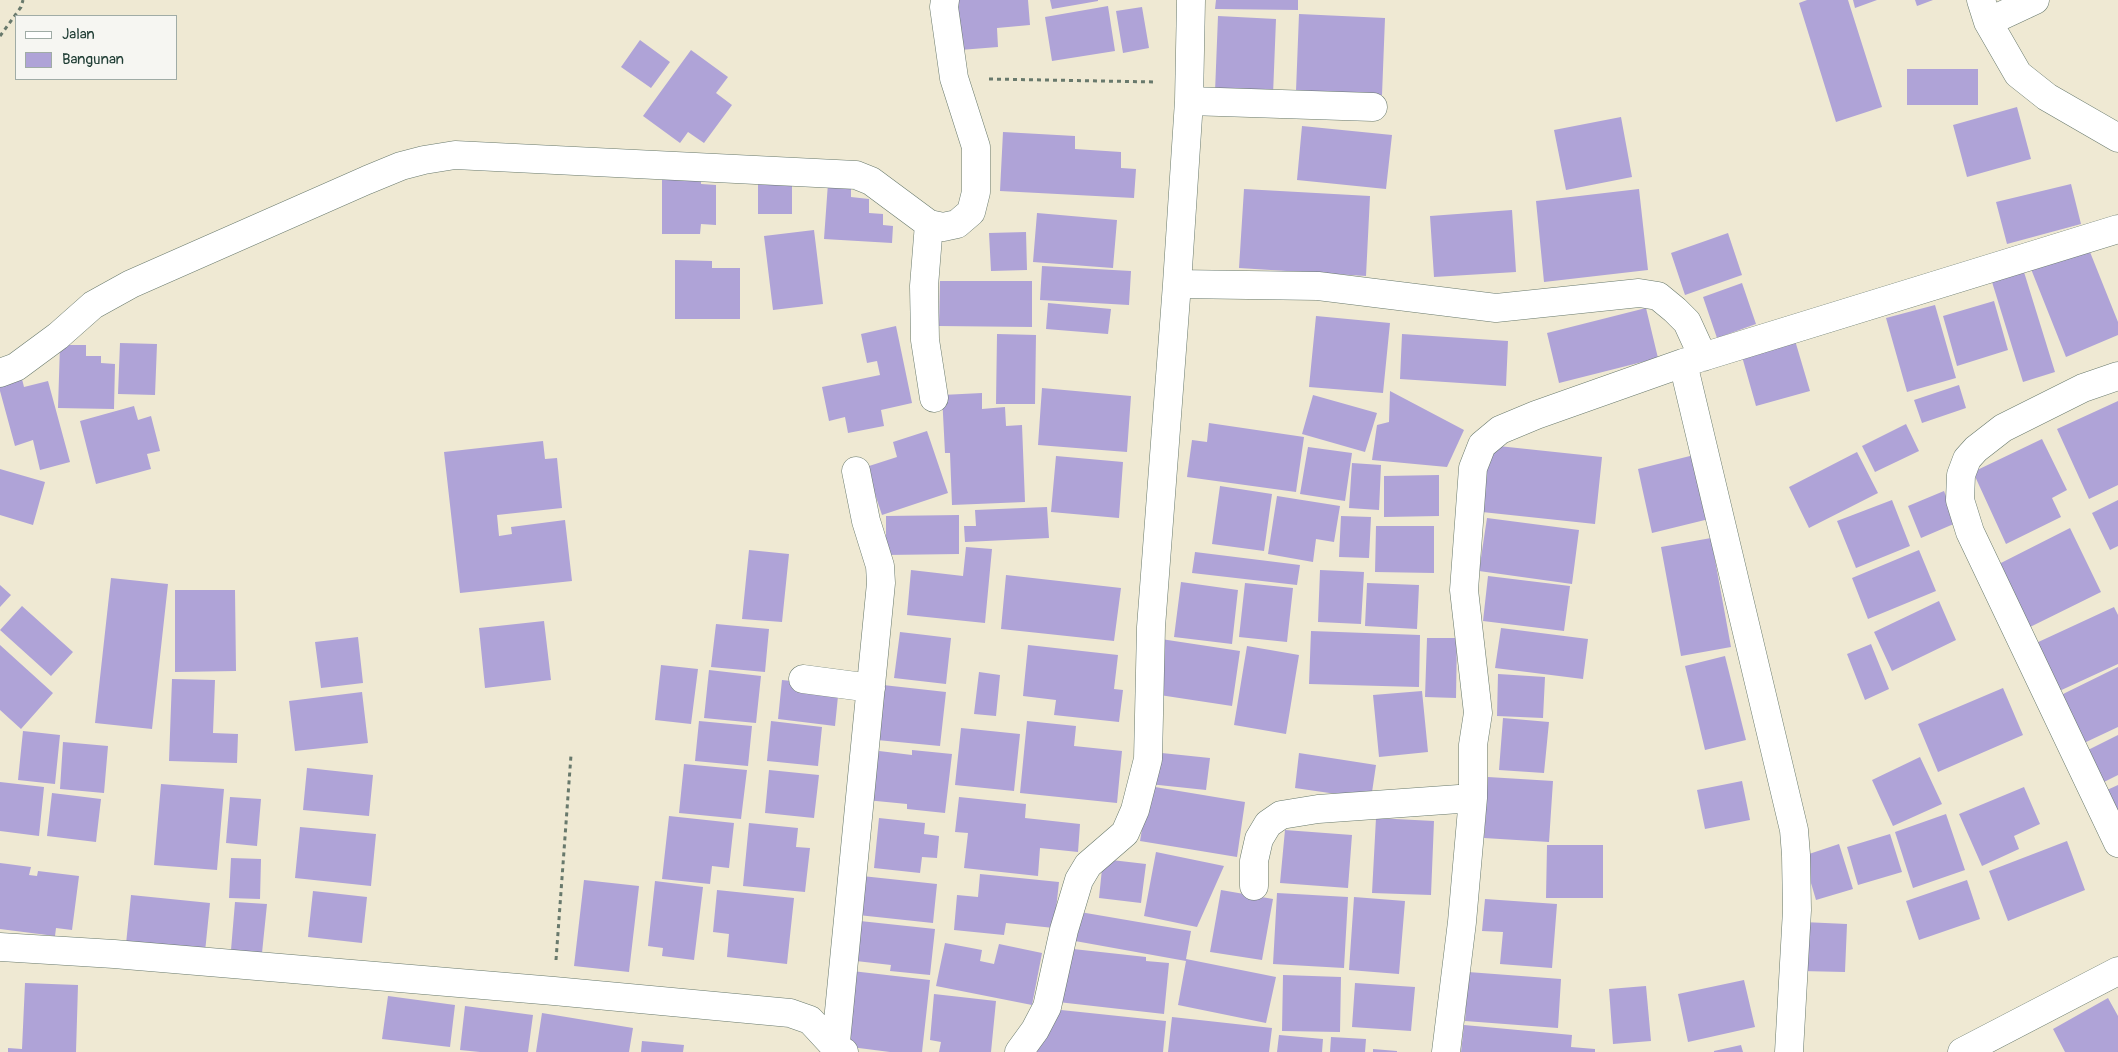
<!DOCTYPE html>
<html>
<head>
<meta charset="utf-8">
<style>
  body { margin:0 }
  #map { position:relative; width:2118px; height:1052px; overflow:hidden; background:#efe9d3; font-family:Pangolin,sans-serif }
  canvas { display:block }
  .legend { position:absolute; left:15px; top:15px; width:162px; height:65px; box-sizing:border-box; background:#f6f6f2; border:1px solid #a0aca6; margin:0; padding:6px 9px; list-style:none; font-size:15px; color:#1f3d34 }
  .legend li { display:flex; align-items:center; gap:10px; height:25px }
  .legend b { width:25px; border:1px solid #a0aca6 }
</style>
</head>
<body>
<div id="map">
<canvas width="2118" height="1052"></canvas>
<ul class="legend">
<li><b style="height:6px;background:#fff"></b>Jalan</li>
<li><b style="height:14px;background:#afa3d7"></b>Bangunan</li>
</ul>
</div>
<script>
const c = document.querySelector('canvas').getContext('2d');
c.lineJoin = 'round';
function fillPath(path, color) { c.fillStyle = color; c.fill(path, 'evenodd'); }
const shape = rows => new Path2D(rows.map(r => 'M' + r).join(''));
function strokePath(path, color, width, dash) { c.strokeStyle = color; c.lineWidth = width; c.lineCap = dash ? 'butt' : 'round'; c.setLineDash(dash || []); c.stroke(path); }
fillPath(shape([
  [956,0,1028,0,1030,25,997,28,998,47,960,50],
  [1050,0,1098,0,1098,1,1052,9],
  [1216,0,1298,0,1298,10,1215,9],
  [1807,0,1848,0,1882,107,1836,122,1799,3],
  [1853,0,1877,0,1855,8],
  [1915,0,1933,0,1917,6],
  [1108,6,1115,51,1052,61,1045,17],
  [1142,7,1149,48,1123,53,1116,11],
  [1299,14,1385,18,1382,95,1296,91],
  [1218,16,1276,19,1273,95,1215,92],
  [640,40,670,62,651,88,621,67],
  [691,50,728,77,716,93,732,105,704,143,688,132,680,143,643,116],
  [1907,69,1978,69,1978,105,1907,105],
  [2017,107,2031,159,1967,177,1953,125],
  [1621,117,1632,177,1566,190,1554,130],
  [1302,126,1392,135,1386,189,1297,180],
  [1003,132,1075,136,1075,149,1121,152,1121,168,1136,169,1134,198,1000,191],
  [662,176,701,176,701,184,716,185,716,225,701,224,700,234,662,234],
  [828,183,851,184,851,197,869,199,869,213,883,214,883,225,893,226,892,243,824,239],
  [758,184,792,185,792,214,758,214],
  [2071,184,2081,224,2007,244,1996,202],
  [1244,189,1370,196,1366,276,1239,268],
  [1639,189,1648,270,1544,282,1536,201],
  [1512,210,1516,272,1434,277,1430,216],
  [1037,213,1117,220,1113,268,1033,262],
  [814,230,823,304,773,310,764,236],
  [1026,232,1027,270,991,271,989,233],
  [1728,233,1742,275,1685,295,1671,253],
  [2088,247,2118,322,2118,335,2066,357,2031,269],
  [675,260,712,261,712,268,740,268,740,319,675,319],
  [1042,266,1131,271,1129,305,1040,300],
  [2024,272,2055,372,2023,382,1992,282],
  [940,281,1032,281,1032,327,939,326],
  [1742,283,1756,324,1717,338,1703,297],
  [1994,301,2008,350,1957,366,1943,316],
  [1048,303,1111,309,1108,334,1046,329],
  [1935,305,1956,378,1907,392,1886,318],
  [1646,308,1658,358,1559,383,1547,333],
  [1316,316,1390,323,1383,393,1309,387],
  [896,326,912,403,881,410,884,426,848,433,845,417,829,421,822,387,880,375,877,361,867,363,861,334],
  [997,334,1036,335,1035,404,996,404],
  [1402,334,1508,341,1506,386,1400,379],
  [1794,337,1810,391,1756,406,1741,353],
  [120,343,157,344,155,395,118,394],
  [60,345,86,345,86,356,101,356,101,363,115,364,114,409,58,408],
  [22,379,24,387,48,381,70,462,40,470,33,440,15,446,0,391,0,385],
  [1959,385,1966,408,1922,423,1914,400],
  [1042,388,1131,396,1127,452,1038,445],
  [1390,391,1464,430,1447,467,1372,460,1377,425,1389,422],
  [982,393,982,409,1005,407,1006,426,1022,425,1025,502,952,505,950,453,945,453,942,395],
  [1313,395,1377,413,1365,452,1302,434],
  [2118,401,2118,485,2089,499,2057,429],
  [134,406,138,420,151,416,160,451,147,454,151,469,96,484,80,421],
  [1209,423,1304,437,1296,492,1187,477,1192,440,1207,442],
  [1906,424,1919,451,1875,472,1862,446],
  [927,431,948,493,882,515,866,467,897,457,893,442],
  [2042,439,2067,490,2052,498,2061,517,2006,544,1973,472],
  [543,441,545,459,557,458,562,508,497,515,499,536,512,534,511,527,565,520,572,581,460,593,444,452],
  [1489,445,1602,457,1595,524,1482,512],
  [1308,447,1352,453,1345,501,1300,494],
  [1857,452,1878,493,1809,528,1789,487],
  [1694,455,1709,519,1652,533,1638,469],
  [1056,456,1123,462,1119,518,1051,512],
  [1352,463,1381,465,1379,510,1349,508],
  [0,469,45,482,33,525,0,515],
  [1439,475,1439,516,1384,517,1384,476],
  [1220,486,1272,494,1264,551,1212,544],
  [1944,491,1956,523,1921,538,1908,506],
  [1277,496,1340,506,1334,542,1316,539,1313,562,1268,554],
  [1892,500,1910,546,1856,568,1837,521],
  [2118,500,2118,546,2110,550,2092,513],
  [1047,507,1049,538,965,542,964,526,976,526,975,510],
  [959,515,959,554,886,555,886,516],
  [1341,516,1371,517,1369,558,1339,557],
  [1487,518,1579,530,1572,584,1479,571],
  [1376,526,1434,526,1434,573,1375,572],
  [2070,528,2101,592,2026,629,1995,566],
  [1711,538,1731,647,1681,656,1661,547],
  [966,547,992,549,985,623,907,615,911,570,963,576],
  [749,550,789,554,782,622,742,619],
  [1919,550,1936,591,1868,619,1852,578],
  [1195,552,1300,565,1297,585,1192,573],
  [1320,570,1364,572,1361,624,1318,622],
  [1006,575,1121,588,1114,641,1001,629],
  [1488,576,1570,586,1564,631,1483,621],
  [111,578,168,584,152,729,95,723],
  [1181,582,1238,590,1232,644,1174,637],
  [1245,583,1293,588,1287,642,1239,637],
  [1367,583,1419,585,1417,629,1365,626],
  [0,585,11,595,0,607],
  [175,590,235,590,236,671,175,672],
  [1939,601,1956,640,1892,671,1874,632],
  [22,606,73,652,51,676,0,630],
  [2114,607,2118,615,2118,664,2055,693,2034,644],
  [544,621,551,680,485,688,479,628],
  [716,624,769,629,765,672,711,667],
  [1501,628,1588,639,1583,679,1495,668],
  [1311,631,1420,635,1419,687,1309,684],
  [900,632,951,638,946,684,894,678],
  [358,637,363,683,321,688,315,642],
  [1427,638,1457,638,1456,698,1425,697],
  [1161,639,1240,651,1232,706,1153,694],
  [1871,644,1889,689,1865,700,1847,654],
  [0,645,53,693,21,729,0,710],
  [1028,645,1118,655,1114,689,1123,690,1119,722,1054,715,1056,700,1023,696],
  [1247,646,1299,655,1286,734,1234,725],
  [1725,656,1746,740,1705,750,1685,666],
  [661,665,698,669,691,724,655,720],
  [2118,667,2118,727,2084,743,2061,695],
  [709,670,761,676,756,723,704,718],
  [979,672,1000,675,996,716,974,714],
  [1498,674,1545,677,1543,718,1497,716],
  [172,679,215,680,213,733,238,734,237,763,169,761],
  [782,680,839,686,835,726,778,719],
  [883,685,946,692,940,746,877,740],
  [2003,688,2023,735,1938,772,1918,724],
  [1422,691,1428,752,1379,757,1373,695],
  [362,692,368,743,295,751,289,701],
  [1503,718,1549,722,1544,773,1499,770],
  [699,721,752,726,748,766,695,761],
  [771,721,822,727,818,766,767,761],
  [1027,721,1076,726,1074,746,1122,751,1117,803,1020,793],
  [961,728,1020,734,1014,791,955,785],
  [23,731,60,735,55,784,18,780],
  [2118,735,2118,775,2102,783,2086,751],
  [63,742,108,746,104,793,60,789],
  [871,750,912,755,912,750,952,754,945,813,907,809,907,804,866,800],
  [1152,752,1210,758,1206,790,1149,784],
  [1299,753,1376,765,1371,799,1295,788],
  [1920,757,1942,804,1893,826,1872,780],
  [684,764,747,770,741,819,679,813],
  [307,768,373,775,369,816,303,810],
  [769,770,819,775,814,818,765,813],
  [1488,777,1553,781,1549,842,1484,838],
  [1742,781,1750,820,1705,829,1697,790],
  [0,782,44,787,39,836,0,831],
  [161,784,224,789,217,870,154,865],
  [2118,785,2118,812,2107,790],
  [1149,786,1245,802,1237,857,1140,841],
  [2024,787,2040,824,2014,836,2019,849,1982,866,1959,814],
  [52,793,101,799,96,842,47,836],
  [230,797,261,799,257,846,226,843],
  [959,797,1026,804,1025,818,1080,824,1078,852,1040,848,1038,876,964,868,968,833,955,832],
  [1946,814,1965,870,1913,888,1895,832],
  [669,816,734,823,729,868,712,866,710,884,662,879],
  [879,818,925,823,924,834,939,836,937,858,922,857,920,873,874,868],
  [1376,818,1434,821,1431,895,1372,893],
  [749,823,798,828,796,847,810,848,805,892,743,886],
  [300,827,376,834,371,886,295,878],
  [1285,830,1352,835,1348,888,1280,883],
  [1890,834,1902,872,1858,885,1847,847],
  [2067,841,2085,890,2008,921,1989,871],
  [1839,844,1853,889,1816,900,1803,856],
  [1547,845,1603,845,1603,898,1546,898],
  [1156,852,1224,866,1197,927,1144,916],
  [231,858,261,859,260,899,229,898],
  [1103,859,1146,864,1141,903,1099,898],
  [0,863,31,867,29,875,37,876,38,871,79,876,72,930,56,928,55,936,0,929],
  [980,874,1059,882,1054,928,1006,923,1004,935,954,930,957,895,978,897],
  [862,876,937,884,933,923,858,915],
  [584,880,639,886,629,972,574,966],
  [1967,880,1980,919,1919,940,1906,901],
  [655,881,703,887,694,960,662,956,663,948,648,946],
  [717,890,794,898,787,964,727,957,729,934,713,932],
  [1221,890,1273,899,1262,960,1210,952],
  [313,891,367,897,362,943,308,937],
  [1277,893,1348,897,1344,968,1273,964],
  [131,895,210,903,205,952,126,944],
  [1354,897,1405,901,1399,974,1349,970],
  [1485,899,1557,904,1552,968,1500,964,1503,932,1482,931],
  [235,902,267,904,262,953,231,950],
  [1080,912,1191,931,1186,959,1276,977,1266,1023,1178,1005,1186,961,1075,941],
  [860,921,935,929,930,975,890,971,891,965,856,961],
  [1803,922,1847,924,1845,972,1801,971],
  [945,943,982,950,980,961,994,964,999,944,1042,953,1032,1005,936,986],
  [1064,948,1146,957,1146,961,1169,963,1164,1014,1058,1002],
  [852,971,930,980,922,1052,890,1052,843,1046],
  [1468,972,1561,979,1558,1028,1465,1021],
  [1283,975,1341,977,1340,1032,1282,1031],
  [1744,980,1755,1027,1688,1042,1678,994],
  [25,983,78,985,76,1052,8,1052,8,1048,22,1049],
  [1355,983,1415,987,1411,1031,1352,1027],
  [1646,986,1651,1041,1613,1044,1609,989],
  [934,994,996,1001,991,1052,939,1052,941,1042,930,1040],
  [388,996,455,1005,450,1047,382,1039],
  [2108,998,2118,1016,2118,1052,2065,1052,2053,1029],
  [465,1006,533,1015,528,1052,480,1052,460,1050],
  [1061,1010,1166,1021,1163,1052,1030,1052],
  [542,1013,633,1028,629,1052,536,1052],
  [1172,1017,1272,1028,1269,1052,1168,1052],
  [1464,1025,1572,1035,1571,1047,1595,1049,1595,1052,1461,1052],
  [1279,1035,1323,1039,1322,1052,1277,1052],
  [1331,1037,1366,1039,1365,1052,1330,1052],
  [642,1041,684,1045,683,1052,641,1052],
  [1741,1045,1743,1052,1714,1052,1714,1051],
  [1373,1049,1397,1051,1397,1052,1373,1052]
]), '#afa3d7');
const street = shape([
  [1981,0,1988,22,2018,74,2047,97,2118,138],
  [1988,22,2035,0],
  [1189,101,1373,107],
  [929,224,924,286,925,340,934,398],
  [1177,284,1318,286,1496,308,1639,293,1658,296,1675,310,1687,322,1703,357],
  [1683,363,1794,830,1796,855,1797,910,1789,1052],
  [0,373,16,367,58,336,93,305,131,284,367,180,401,166,424,160,455,155,856,175,871,181,929,224,943,227,957,224,971,212,976,192,976,147,954,78,944,7,945,0],
  [2118,376,2083,388,2003,428,1976,449,1967,459,1961,475,1960,500,1970,532,2118,843],
  [803,679,871,688],
  [1254,886,1254,861,1259,839,1268,824,1281,815,1318,809,1473,798],
  [0,947,114,954,554,991,790,1013,810,1020,835,1047,844,1052],
  [835,1052,881,583,880,566,866,521,856,471],
  [1019,1052,1035,1030,1047,1007,1064,930,1079,880,1088,865,1125,833,1135,810,1148,759,1151,627,1177,284,1189,101,1191,0],
  [1446,1052,1462,922,1473,798,1473,745,1478,713,1464,590,1473,468,1482,445,1500,430,1536,415,1683,363,2118,229],
  [1962,1052,2118,971]
]);
strokePath(street, '#68796c', 29);
strokePath(shape([
  [0,36,21,7,23,0],
  [989,79,1157,82],
  [556,960,571,755]
]), '#68796c', 3, [4, 4]);
strokePath(street, '#fff', 28);
</script>
</body>
</html>
